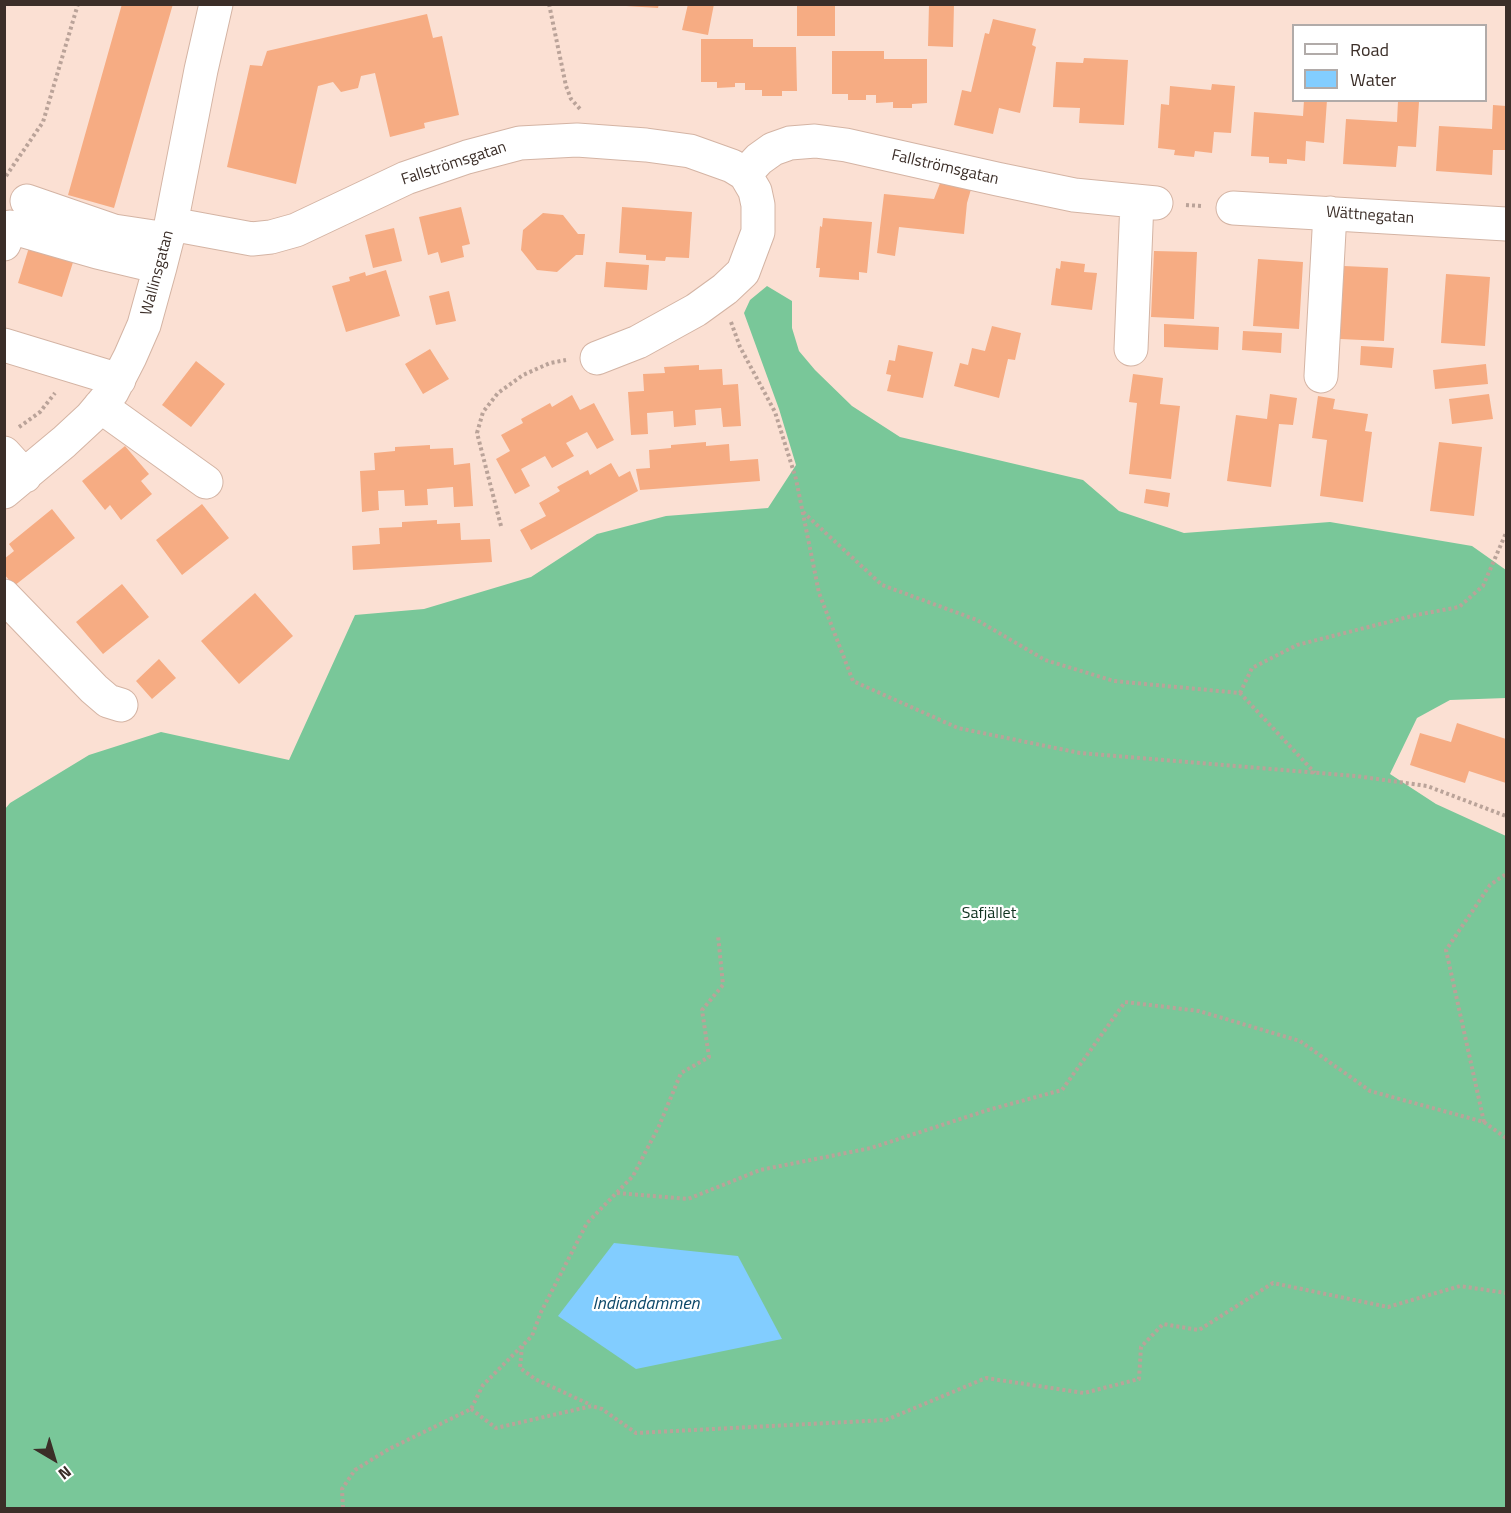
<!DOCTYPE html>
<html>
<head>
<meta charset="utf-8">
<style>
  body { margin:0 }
  #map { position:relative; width:1511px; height:1513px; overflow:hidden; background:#fbe0d3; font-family:"Titillium Web",sans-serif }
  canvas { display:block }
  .frame { position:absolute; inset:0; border:6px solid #3b2e28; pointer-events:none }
  .legend { position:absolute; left:1292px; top:24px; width:195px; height:78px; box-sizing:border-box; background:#fff; border:2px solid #b1aba9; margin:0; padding:8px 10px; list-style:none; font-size:18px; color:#3b2e28 }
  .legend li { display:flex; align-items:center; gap:12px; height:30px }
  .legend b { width:30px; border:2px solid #b1aba9 }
  .north { position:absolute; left:24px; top:1429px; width:60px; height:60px; -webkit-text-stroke:4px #fff; paint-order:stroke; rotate:142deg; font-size:16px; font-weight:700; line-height:24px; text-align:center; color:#3b2e28 }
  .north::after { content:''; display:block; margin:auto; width:21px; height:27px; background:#3b2e28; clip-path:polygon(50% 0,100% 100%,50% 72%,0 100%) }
</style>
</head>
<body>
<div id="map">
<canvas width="1511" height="1513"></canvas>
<div class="frame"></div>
<ul class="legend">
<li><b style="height:8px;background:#fff"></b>Road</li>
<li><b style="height:16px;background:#82cdff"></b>Water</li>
</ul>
<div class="north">N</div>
</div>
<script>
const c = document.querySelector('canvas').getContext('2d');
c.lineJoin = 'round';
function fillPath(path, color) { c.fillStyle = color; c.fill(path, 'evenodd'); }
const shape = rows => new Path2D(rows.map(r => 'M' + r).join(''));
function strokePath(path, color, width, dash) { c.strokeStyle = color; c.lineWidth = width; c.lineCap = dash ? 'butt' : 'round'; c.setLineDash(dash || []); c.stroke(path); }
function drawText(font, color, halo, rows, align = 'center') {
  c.font = font + ' "Titillium Web",sans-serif'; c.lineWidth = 4.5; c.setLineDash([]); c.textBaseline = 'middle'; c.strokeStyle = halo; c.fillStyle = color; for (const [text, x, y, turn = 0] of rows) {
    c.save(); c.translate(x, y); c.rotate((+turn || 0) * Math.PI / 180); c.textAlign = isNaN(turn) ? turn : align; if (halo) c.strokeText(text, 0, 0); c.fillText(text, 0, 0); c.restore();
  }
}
fillPath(shape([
  [767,286,792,301,792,328,799,351,815,370,852,406,900,437,1083,480,1119,511,1184,533,1330,522,1472,546,1506,570,1506,698,1450,700,1417,718,1390,774,1436,804,1506,836,1506,1508,5,1508,5,809,10,803,89,755,161,732,289,760,355,615,424,609,531,577,597,534,666,516,768,508,796,465,779,409,744,313,750,300]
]), '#79c799');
fillPath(shape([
  [614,1243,738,1256,782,1339,636,1369,558,1316]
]), '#82cdff');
fillPath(shape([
  [122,4,173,4,114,208,68,195],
  [626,4,659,4,658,8,626,6],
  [688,4,714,4,708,35,682,30],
  [797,4,835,4,835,36,797,36],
  [929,4,954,4,953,47,928,46],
  [427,14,433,38,442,36,459,115,424,123,425,128,390,137,375,73,361,76,358,88,341,92,333,82,318,86,296,184,227,167,250,65,262,66,267,51],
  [993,19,1036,29,1032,45,1036,47,1020,113,999,108,993,134,954,125,962,90,971,92,985,33,989,34],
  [701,39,753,39,753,47,796,47,797,91,782,91,782,96,762,96,762,90,745,90,745,83,735,83,735,87,717,88,717,82,701,82],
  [832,51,884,51,884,59,927,59,927,103,912,104,912,108,893,108,893,102,876,103,876,95,866,95,866,100,848,100,848,94,832,94],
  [1084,58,1128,60,1124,125,1079,123,1080,108,1053,107,1056,62,1083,63],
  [1212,84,1235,86,1231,133,1214,132,1212,153,1195,151,1194,157,1174,155,1175,150,1158,148,1161,104,1169,105,1170,86,1211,90],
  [1304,100,1327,100,1324,143,1306,141,1305,161,1287,159,1287,164,1269,163,1269,157,1251,156,1254,112,1303,116],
  [1398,101,1419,102,1416,147,1398,146,1396,167,1343,164,1346,119,1397,122],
  [1493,105,1506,106,1506,150,1493,150,1492,175,1436,171,1439,126,1492,129],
  [942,178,972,186,967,203,964,234,899,227,895,256,877,253,884,194,934,199],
  [461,207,470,244,462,246,464,257,441,263,438,252,428,255,419,217],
  [622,207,692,212,689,258,666,257,665,261,646,260,646,255,619,253],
  [543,213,563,215,578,234,585,234,583,255,576,255,557,272,537,270,521,250,523,230],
  [823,218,872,222,867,273,859,272,859,280,819,277,820,268,816,268,820,226,822,227],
  [394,228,402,261,373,268,365,235],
  [31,241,75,256,62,297,18,283],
  [1154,251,1197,252,1194,319,1151,317],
  [1258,259,1303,262,1299,329,1253,326],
  [1061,261,1085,264,1084,272,1097,273,1092,310,1051,305,1056,268,1060,269],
  [606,262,649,265,647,290,604,287],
  [1344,266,1388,268,1384,341,1340,339],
  [386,270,400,316,346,332,332,286,350,281,349,277,365,272,366,276],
  [1446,274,1490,277,1485,346,1441,343],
  [449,291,456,321,436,325,429,296],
  [1164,324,1219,327,1218,350,1164,347],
  [992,326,1021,333,1015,360,1008,359,999,398,954,386,960,363,968,365,972,348,985,351],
  [1243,331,1282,333,1281,353,1242,350],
  [898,345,933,352,923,398,887,391,891,375,886,374,889,360,895,361],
  [1361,346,1394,348,1392,368,1360,365],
  [430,349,449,379,423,394,405,364],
  [196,361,225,384,191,427,162,405],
  [1486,364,1488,384,1435,389,1433,370],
  [699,365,699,370,722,369,723,385,738,384,741,426,723,427,721,408,695,410,696,425,674,427,673,411,647,413,648,434,631,435,628,392,644,391,643,374,665,373,664,367],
  [1133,374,1163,378,1160,404,1180,406,1171,479,1129,474,1137,403,1129,402],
  [1270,394,1297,398,1293,425,1279,424,1271,487,1227,481,1236,415,1267,419],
  [1489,394,1493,419,1452,424,1449,399],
  [572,395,580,410,594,403,614,440,597,449,587,432,566,443,574,456,552,468,545,456,521,469,530,486,515,494,496,459,510,451,501,435,523,423,521,419,550,403,552,407],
  [1318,396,1335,399,1333,409,1368,414,1365,431,1372,432,1363,502,1320,496,1327,440,1312,438],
  [706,442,706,446,729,444,730,461,758,459,760,481,640,490,636,469,650,468,649,450,671,448,671,445],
  [1439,442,1482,447,1474,516,1430,511],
  [430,445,430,449,453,448,454,465,470,463,473,506,454,507,453,487,427,489,428,505,405,506,404,490,378,491,379,510,362,512,360,471,375,470,374,453,395,451,395,447],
  [125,446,149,474,141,481,152,494,121,520,110,505,105,510,82,481],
  [611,463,619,477,630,471,638,491,531,550,520,530,546,516,539,503,560,491,557,487,588,470,590,475],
  [1146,489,1170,493,1168,507,1144,503],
  [202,504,229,538,182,575,156,540],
  [52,509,75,538,14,586,4,574,4,559,14,551,9,544],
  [437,520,437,524,460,523,461,540,490,539,492,562,353,570,352,546,380,544,379,528,402,527,402,522],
  [122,584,149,617,103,654,76,622],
  [255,593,293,636,239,684,201,641],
  [159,659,176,678,152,699,136,681],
  [1457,723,1506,739,1506,783,1469,771,1465,783,1410,765,1420,733,1451,742]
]), '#f6ac83');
const minor = shape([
  [745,174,759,159,773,149,790,143,815,141,846,145,997,179,1074,195,1156,203],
  [27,201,114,231,167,239],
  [1233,208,1506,224],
  [171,224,252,239,271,237,296,230,406,178,467,157,520,143,577,140,646,145,690,151,732,166,745,174,755,191,758,205,758,232,743,272,725,289,696,310,638,342,597,358],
  [4,244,10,227,97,252,160,267],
  [4,345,119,380],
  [1131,349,1137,201],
  [1321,376,1330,213],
  [100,406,206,482],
  [4,453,25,476],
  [4,492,64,442,91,417,112,392,130,357,144,325,160,267,171,224,201,70,216,4],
  [4,596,94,689,108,701,121,705]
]);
strokePath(minor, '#d4b4a4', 35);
strokePath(shape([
  [549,4,566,86,571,99,580,109],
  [6,176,43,122,78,4],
  [1186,205,1202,206],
  [731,322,740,347,775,412,796,479,819,593,853,681,958,728,1080,753,1356,776,1427,786,1506,816],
  [19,427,40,412,55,393],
  [803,512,882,585,977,620,1045,660,1114,681,1240,693,1315,773],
  [501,526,477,433,483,412,498,393,523,375,550,363,566,360],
  [1240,693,1252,668,1297,645,1416,615,1459,607,1483,586,1506,533],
  [1484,1122,1446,950,1490,885,1506,874],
  [617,1193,688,1199,760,1170,871,1148,988,1110,1062,1090,1125,1002,1199,1011,1300,1041,1370,1091,1484,1122,1506,1138],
  [522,1346,520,1368,535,1379,591,1405],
  [471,1409,496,1428,592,1406,602,1409,636,1433,886,1420,986,1378,1084,1393,1139,1379,1141,1347,1163,1324,1199,1330,1273,1283,1388,1307,1460,1286,1506,1293],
  [343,1508,342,1489,355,1470,389,1449,471,1409,483,1385,532,1336,541,1312,587,1223,633,1176,659,1126,681,1073,709,1057,702,1010,723,985,718,935]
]), '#baa399', 4, [3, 3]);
strokePath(minor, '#fff', 33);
drawText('16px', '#3b2e28', '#fff', [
  ["Fallströmsgatan",454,164,-18],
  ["Fallströmsgatan",945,168,13],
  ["Wättnegatan",1370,216,4],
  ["Wallinsgatan",158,273,-75]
]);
drawText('16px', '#113321', '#fff', [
  ["Safjället",989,914]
]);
drawText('italic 18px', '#0e496a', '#fff', [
  ["Indiandammen",646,1305]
]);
</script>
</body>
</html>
